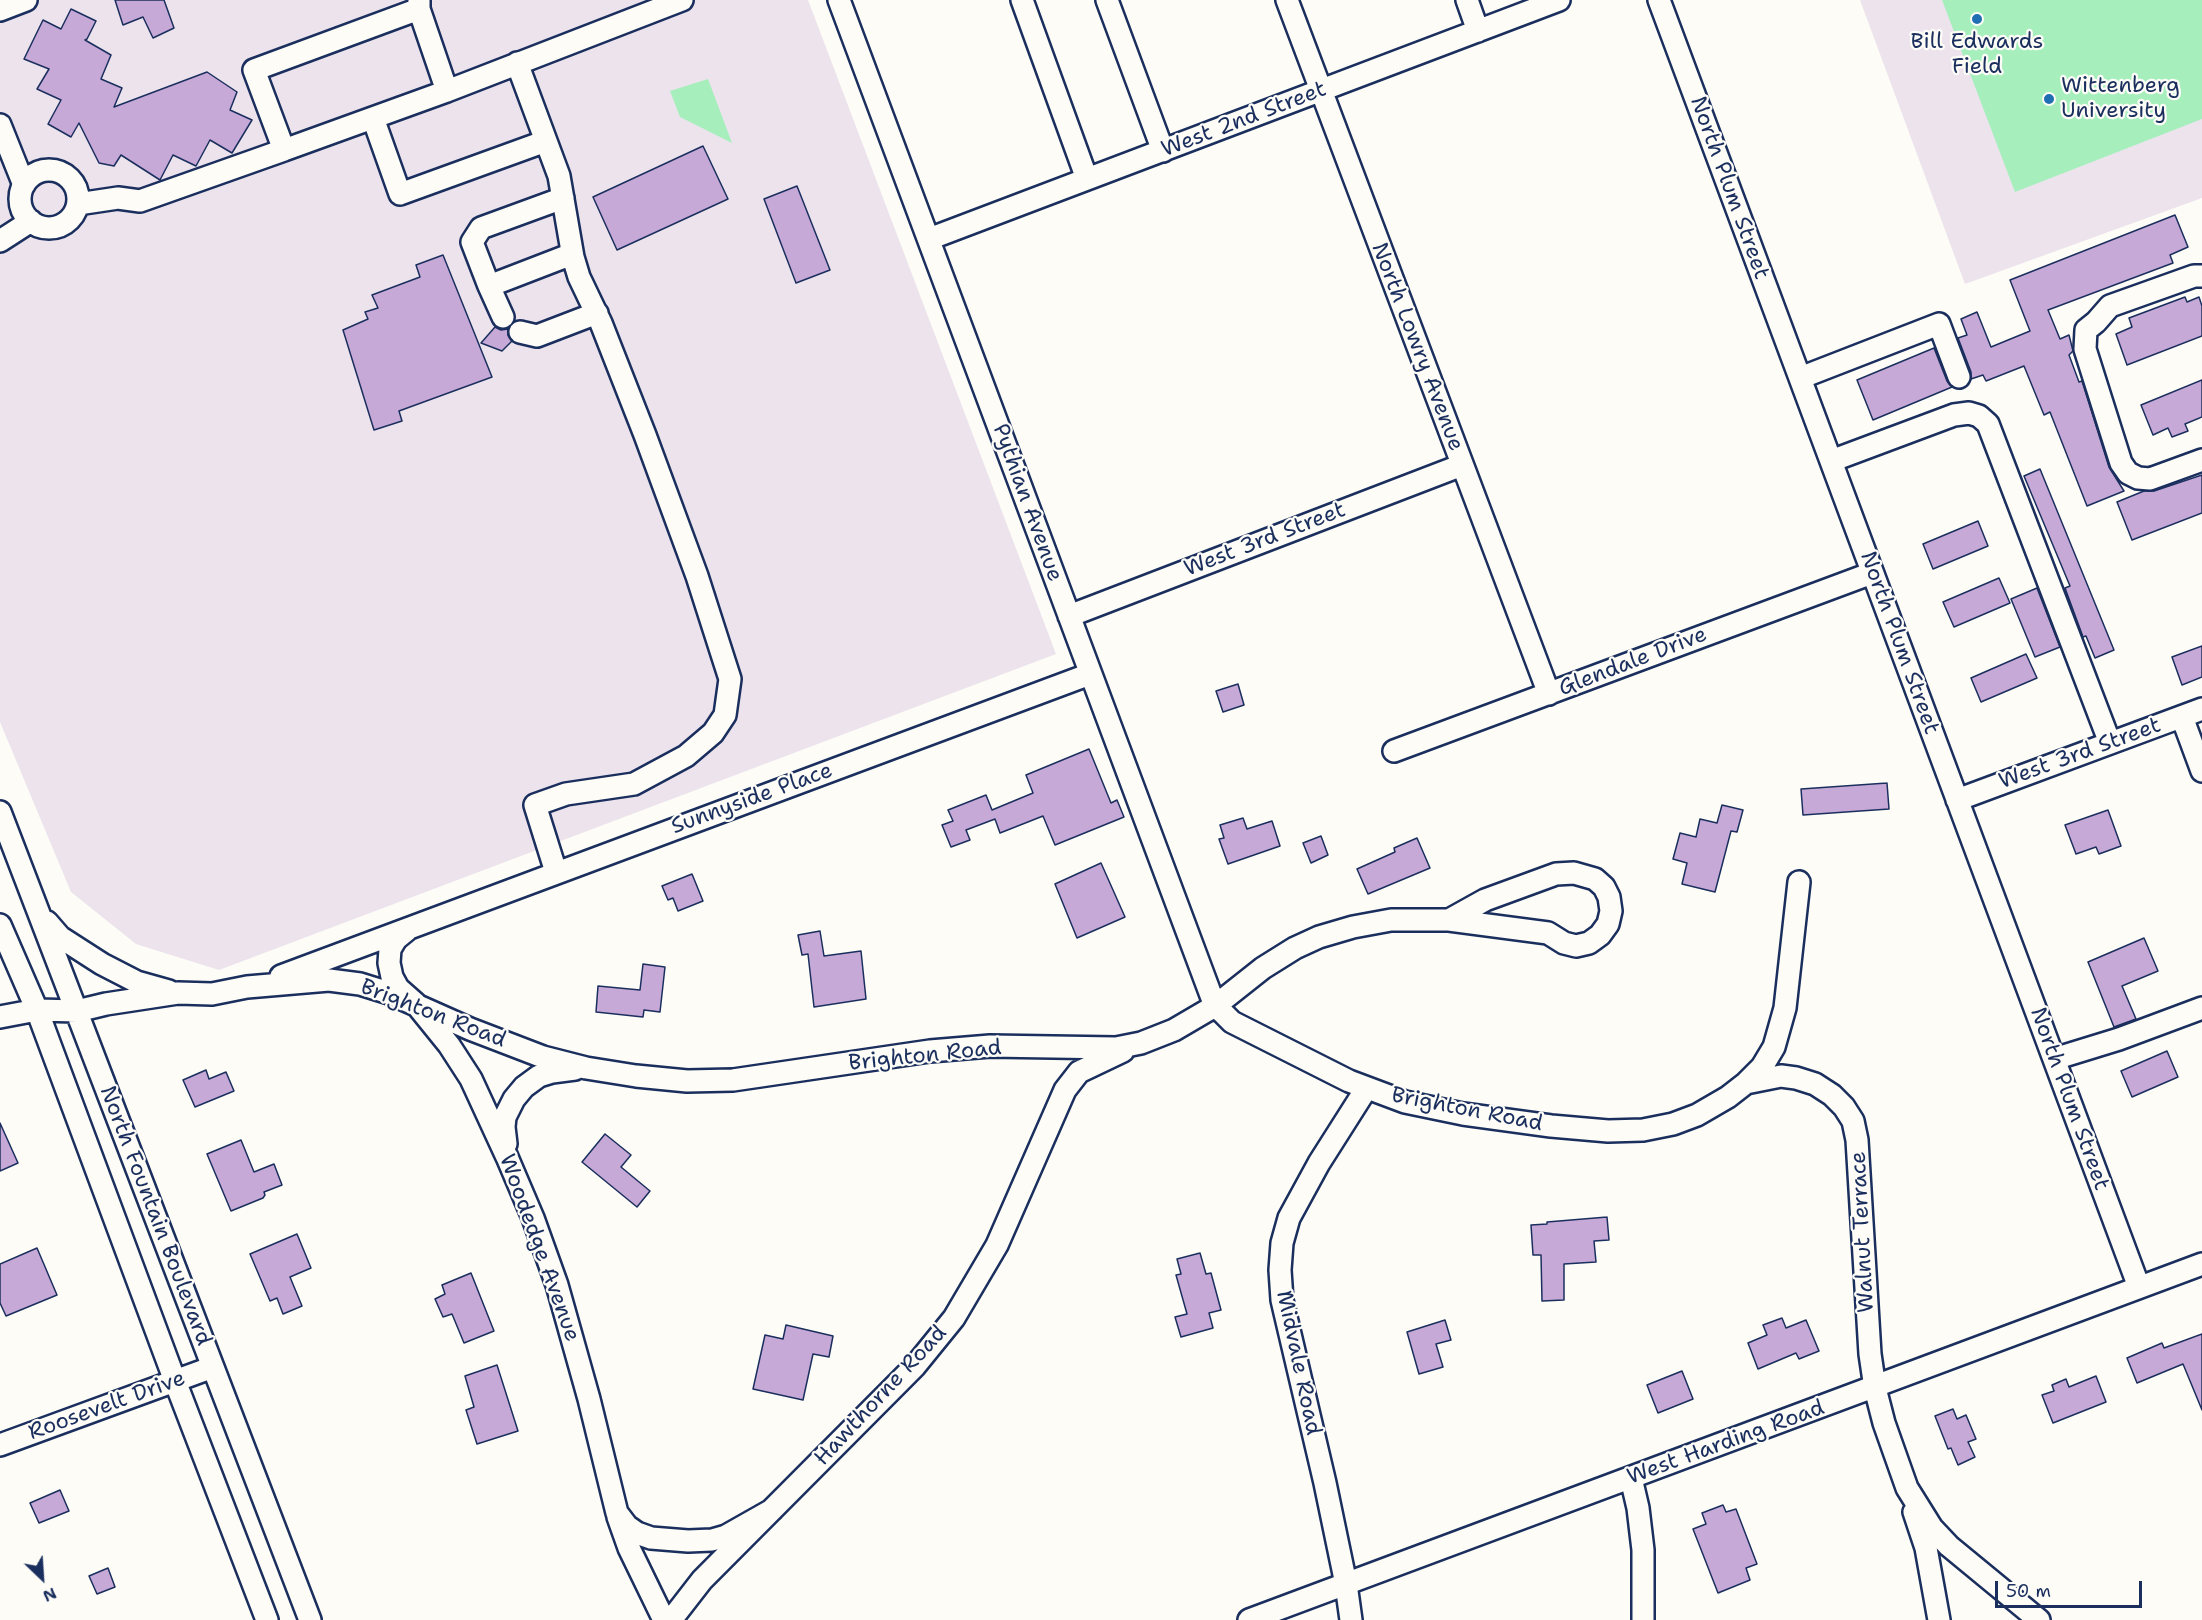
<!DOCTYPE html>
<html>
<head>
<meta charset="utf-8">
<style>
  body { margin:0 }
  #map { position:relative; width:2202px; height:1620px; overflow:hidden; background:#fdfcf7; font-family:"Shantell Sans",sans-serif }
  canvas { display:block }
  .north { position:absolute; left:12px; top:1548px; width:60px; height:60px; -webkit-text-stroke:4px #fdfcf7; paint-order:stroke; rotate:155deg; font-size:16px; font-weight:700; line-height:24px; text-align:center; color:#1b2f5e }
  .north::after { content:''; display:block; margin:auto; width:21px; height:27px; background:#1b2f5e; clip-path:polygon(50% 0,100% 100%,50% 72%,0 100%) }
  .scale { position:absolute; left:1995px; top:1581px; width:147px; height:27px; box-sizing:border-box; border:3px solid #1b2f5e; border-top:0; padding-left:8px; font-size:18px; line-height:21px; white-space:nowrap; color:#1b2f5e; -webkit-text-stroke:4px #fdfcf7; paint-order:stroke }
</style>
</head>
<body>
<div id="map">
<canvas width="2202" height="1620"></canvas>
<div class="north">N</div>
<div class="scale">50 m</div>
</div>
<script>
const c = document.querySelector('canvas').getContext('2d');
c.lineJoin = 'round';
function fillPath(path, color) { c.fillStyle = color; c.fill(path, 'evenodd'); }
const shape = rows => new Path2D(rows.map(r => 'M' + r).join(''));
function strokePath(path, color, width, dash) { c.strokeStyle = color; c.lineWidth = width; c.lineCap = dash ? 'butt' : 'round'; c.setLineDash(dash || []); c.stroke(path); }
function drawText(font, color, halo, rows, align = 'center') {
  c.font = font + ' "Shantell Sans",sans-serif'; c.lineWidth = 4.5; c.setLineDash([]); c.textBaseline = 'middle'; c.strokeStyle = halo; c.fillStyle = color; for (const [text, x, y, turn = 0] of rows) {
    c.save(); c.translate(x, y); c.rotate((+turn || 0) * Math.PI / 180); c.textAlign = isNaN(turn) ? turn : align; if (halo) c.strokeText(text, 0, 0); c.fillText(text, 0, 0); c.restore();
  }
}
fillPath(shape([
  [0,0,808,0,1056,654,219,970,136,944,71,892,0,722],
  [1860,0,2202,0,2202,198,1965,284]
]), '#ece3ed');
fillPath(shape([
  [1942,0,2202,0,2202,119,2015,192],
  [708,79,732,143,680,117,670,91]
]), '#a6efbd');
const building = shape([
  [115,0,164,0,174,28,153,38,143,17,123,25,115,0],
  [71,9,96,21,87,39,85,40,111,55,101,79,122,88,114,107,207,72,237,92,230,110,252,120,232,153,210,140,196,166,173,155,160,180,121,155,114,166,99,163,79,123,71,137,48,124,61,100,37,89,49,69,24,59,43,20,61,29,71,9],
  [703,146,728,199,617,250,593,197,703,146],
  [797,186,830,270,796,283,764,199,797,186],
  [2175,215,2188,247,2170,255,2173,263,2048,310,2060,339,2069,335,2073,351,2069,355,2079,382,2082,381,2109,467,2124,491,2087,506,2050,412,2044,415,2024,366,1986,381,1983,375,1971,379,1971,372,1958,338,1967,335,1961,319,1977,312,1991,347,2030,331,2010,280,2175,215],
  [443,255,492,377,399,411,402,421,374,430,343,330,368,319,365,312,378,308,372,295,420,277,416,265,443,255],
  [2185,297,2187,302,2199,297,2202,306,2202,336,2127,365,2116,334,2132,327,2129,318,2185,297],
  [495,327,501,330,508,329,508,335,512,341,502,351,481,343,495,327],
  [1934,348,1947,381,1952,387,1873,420,1857,380,1934,348],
  [2202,380,2202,417,2185,424,2188,431,2172,437,2168,428,2153,435,2141,405,2202,380],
  [2040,469,2114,650,2095,658,2086,636,2083,637,2065,588,2070,586,2024,476,2040,469],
  [2202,475,2202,513,2132,540,2117,502,2144,491,2154,491,2202,475],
  [1978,521,1988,546,1933,569,1923,544,1978,521],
  [1999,578,2010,603,1954,627,1943,602,1999,578],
  [2037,588,2060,647,2035,657,2011,599,2037,588],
  [2202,646,2202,677,2182,685,2172,657,2202,646],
  [2026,654,2037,678,1981,702,1971,678,2026,654],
  [1238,684,1244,705,1223,712,1216,691,1238,684],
  [1089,749,1111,803,1117,800,1124,817,1055,845,1043,816,1000,833,995,819,966,830,970,840,951,847,942,825,953,821,948,810,986,795,992,810,1033,793,1026,775,1089,749],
  [1887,783,1889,809,1803,815,1801,789,1887,783],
  [1722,805,1743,810,1737,832,1731,831,1715,892,1682,884,1687,863,1673,859,1680,833,1696,837,1700,819,1717,823,1722,805],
  [2108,810,2121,846,2099,854,2096,847,2076,854,2065,825,2108,810],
  [1243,818,1247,829,1272,821,1280,846,1228,864,1219,839,1224,838,1220,825,1243,818],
  [1321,836,1328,855,1311,863,1303,843,1321,836],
  [1417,838,1430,868,1368,894,1357,869,1395,852,1394,848,1417,838],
  [1101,863,1125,917,1077,938,1055,884,1101,863],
  [692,874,703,901,678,911,673,898,668,900,662,886,692,874],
  [820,931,824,956,861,951,866,999,814,1007,808,954,802,955,798,935,820,931],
  [2144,938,2158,971,2122,986,2136,1019,2114,1027,2088,962,2144,938],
  [643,964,665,967,660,1012,644,1010,643,1017,596,1012,598,986,640,990,643,964],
  [2167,1051,2178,1077,2132,1097,2121,1071,2167,1051],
  [206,1070,209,1079,226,1072,234,1091,195,1107,183,1080,206,1070],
  [0,1123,18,1163,0,1171,0,1123],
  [605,1134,631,1155,621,1167,650,1191,637,1207,582,1162,605,1134],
  [241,1140,254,1172,274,1164,282,1185,264,1192,265,1195,263,1198,231,1211,207,1154,241,1140],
  [1607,1217,1609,1240,1594,1241,1596,1262,1564,1264,1564,1300,1542,1301,1541,1255,1533,1255,1531,1225,1547,1224,1547,1222,1607,1217],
  [297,1234,311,1268,290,1277,302,1306,283,1314,277,1298,270,1301,250,1254,297,1234],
  [37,1248,57,1295,6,1316,0,1303,0,1264,37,1248],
  [1200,1253,1206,1274,1211,1273,1221,1310,1209,1313,1213,1328,1181,1337,1175,1317,1187,1314,1176,1275,1181,1274,1177,1259,1200,1253],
  [471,1273,494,1331,464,1343,452,1314,443,1317,435,1299,445,1294,442,1285,471,1273],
  [1782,1318,1786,1328,1806,1320,1819,1351,1799,1359,1796,1353,1758,1369,1748,1343,1767,1335,1763,1325,1782,1318],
  [1445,1320,1451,1340,1436,1344,1443,1367,1419,1374,1407,1332,1445,1320],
  [786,1325,833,1336,829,1357,813,1354,803,1400,753,1389,765,1335,783,1339,786,1325],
  [2202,1334,2202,1410,2183,1364,2137,1383,2127,1358,2162,1343,2164,1348,2202,1334],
  [497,1365,518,1431,477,1444,466,1410,474,1407,465,1376,497,1365],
  [1682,1371,1693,1399,1658,1413,1647,1385,1682,1371],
  [2096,1376,2106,1402,2053,1423,2042,1395,2054,1391,2052,1385,2066,1379,2069,1387,2096,1376],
  [1953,1409,1957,1419,1966,1415,1976,1439,1968,1442,1975,1457,1958,1465,1951,1448,1948,1449,1935,1416,1953,1409],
  [60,1490,69,1511,39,1523,30,1503,60,1490],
  [1723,1505,1726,1512,1736,1509,1757,1564,1746,1568,1750,1580,1718,1593,1693,1529,1706,1524,1702,1513,1723,1505],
  [108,1568,115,1587,97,1594,89,1576,108,1568]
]);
fillPath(building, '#c6a9d6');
strokePath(building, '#1b2f5e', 1.5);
const minor = shape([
  [419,0,419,9,447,91,682,0],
  [839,0,1215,1006,1224,1014,1232,1022,1349,1081,1405,1102,1463,1114,1551,1126,1608,1131,1643,1130,1673,1124,1697,1115,1728,1097,1746,1083,1762,1067,1774,1047,1785,1008,1799,882],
  [1022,0,1087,179],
  [1107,0,1163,151],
  [1287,0,1549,694],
  [1467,0,1478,31],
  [1659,0,2139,1287],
  [419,9,254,70,284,150,447,91],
  [0,10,26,0],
  [517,63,559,176,573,257,579,277,601,323,645,435,697,576,730,679,725,715,713,733,686,756,634,784,566,794,535,805,556,872],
  [373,118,400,194,546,141],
  [0,125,24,185],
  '20 199a29 29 0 1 1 58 0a29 29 0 1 1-58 0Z',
  [563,198,481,228,472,242,489,286,572,254],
  [78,204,118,198,140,201,284,150],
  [929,239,1559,0],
  [0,241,31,221],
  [2202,276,2194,276,2110,306,2096,322,2086,330,2085,349,2121,463,2128,473,2138,478,2150,479,2202,460],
  [489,286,503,317],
  [520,332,537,336,597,313],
  [1800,378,1939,324,1959,377],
  [1831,461,1954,415,1969,413,1979,416,1988,424,2110,743],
  [1069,616,1462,465],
  [2182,717,2202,771],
  [1394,751,1872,573],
  [1957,800,2202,709],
  [0,812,310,1620],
  [47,922,60,937,102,964,137,982,169,991],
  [0,925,37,1010,175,1381,267,1620],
  [407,930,396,939,390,949,389,963,392,977,398,988,415,1003,449,1045,471,1079,507,1157,533,1218,557,1285,589,1399,617,1513,627,1526,637,1533,651,1538,688,1541,712,1540,726,1536,772,1510],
  [281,976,1090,674],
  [0,1017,37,1010,77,1011,106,1004,178,993,212,994,247,987,329,980,360,984,389,993,470,1029,543,1057,586,1068,636,1076,687,1081,733,1080,930,1051,990,1046,1116,1048,1141,1043,1174,1030,1215,1006,1263,968,1295,948,1319,937,1353,927,1391,920,1449,920,1548,933,1564,943,1576,946,1589,943,1600,935,1608,924,1611,911,1609,897,1604,887,1595,879,1574,873,1556,874,1485,900,1449,920],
  [2054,1059,2119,1039,2202,1008],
  [1746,1083,1781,1076,1796,1078,1815,1084,1832,1095,1844,1107,1853,1121,1857,1140,1870,1354,1875,1388,1884,1423,1907,1488,1932,1528,1949,1546,2039,1620],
  [506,1144,504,1127,505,1117,514,1099,524,1087,539,1076,552,1072,575,1069],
  [0,1445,213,1367],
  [1631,1478,1638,1508,1643,1550,1643,1620],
  [1914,1512,1926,1548,1939,1620],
  [618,1517,629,1548,664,1620],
  [671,1620,702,1580,915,1366,954,1318,997,1245,1065,1090,1079,1072,1123,1051],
  [1249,1620,2202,1264],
  [1351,1620,1346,1584,1325,1483,1282,1300,1280,1270,1282,1243,1289,1218,1319,1163,1366,1089]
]);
strokePath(minor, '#1b2f5e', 26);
strokePath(minor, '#fdfcf7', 21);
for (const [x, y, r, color] of [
  [1977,19,6,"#1f6fb2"],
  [2049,99,6,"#1f6fb2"]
]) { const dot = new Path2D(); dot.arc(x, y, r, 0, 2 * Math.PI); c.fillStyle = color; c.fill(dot); strokePath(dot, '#fdfcf7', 2); }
drawText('22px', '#1b2f5e', '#fdfcf7', [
  ["Bill Edwards",1977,42],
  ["Field",1977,67],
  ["Wittenberg",2061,86,"left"],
  ["University",2061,111,"left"]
]);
drawText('22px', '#1b2f5e', '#fdfcf7', [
  ["West 2nd Street",1244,120,-21],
  ["North Plum Street",1729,188,70],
  ["North Lowry Avenue",1417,347,69],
  ["Pythian Avenue",1027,503,70],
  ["West 3rd Street",1265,540,-21],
  ["North Plum Street",1899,643,70],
  ["Glendale Drive",1633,662,-21],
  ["West 3rd Street",2080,754,-20],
  ["Sunnyside Place",752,799,-20],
  ["Brighton Road",433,1014,21],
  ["Brighton Road",925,1056,-6],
  ["North Plum Street",2069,1099,70],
  ["Brighton Road",1467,1110,11],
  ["North Fountain Boulevard",155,1216,69],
  ["Walnut Terrace",1863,1232,-93],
  ["Woodedge Avenue",539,1248,70],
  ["Midvale Road",1298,1363,78],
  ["Hawthorne Road",881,1396,-47],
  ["Roosevelt Drive",107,1406,-20],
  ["West Harding Road",1726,1443,-20]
]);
</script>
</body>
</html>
